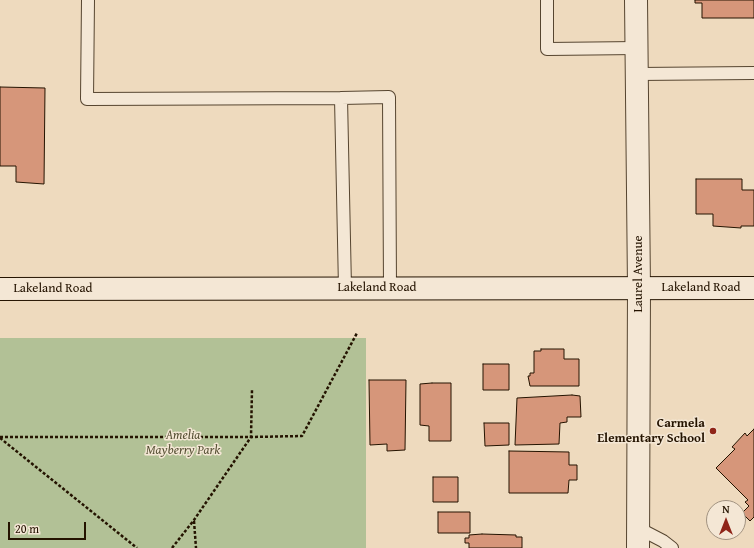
<!DOCTYPE html>
<html>
<head>
<meta charset="utf-8">
<style>
  body { margin:0 }
  #map { position:relative; width:754px; height:548px; overflow:hidden; background:#eedabe; font-family:"Gentium Book Plus",serif }
  canvas { display:block }
  .north { position:absolute; left:706px; top:500px; width:40px; height:40px; box-sizing:border-box; background:#f4e7d5; border:1px solid #a19280; border-radius:50%; rotate:0deg; font-size:11px; font-weight:700; line-height:16px; text-align:center; color:#241300 }
  .north::after { content:''; display:block; margin:auto; width:14px; height:18px; background:#8f2418; clip-path:polygon(50% 0,100% 100%,50% 72%,0 100%) }
  .scale { position:absolute; left:8px; top:522px; width:78px; height:18px; box-sizing:border-box; border:2px solid #241300; border-top:0; padding-left:5px; font-size:12px; line-height:14px; white-space:nowrap; color:#241300; -webkit-text-stroke:3px #f4e7d5; paint-order:stroke }
</style>
</head>
<body>
<div id="map">
<canvas width="754" height="548"></canvas>
<div class="north">N</div>
<div class="scale">20 m</div>
</div>
<script>
const c = document.querySelector('canvas').getContext('2d');
c.lineJoin = 'round';
function fillPath(path, color) { c.fillStyle = color; c.fill(path, 'evenodd'); }
const shape = rows => new Path2D(rows.map(r => 'M' + r).join(''));
function strokePath(path, color, width, dash) { c.strokeStyle = color; c.lineWidth = width; c.lineCap = dash ? 'butt' : 'round'; c.setLineDash(dash || []); c.stroke(path); }
function drawText(font, color, halo, rows, align = 'center') {
  c.font = font + ' "Gentium Book Plus",serif'; c.lineWidth = 3; c.setLineDash([]); c.textBaseline = 'middle'; c.strokeStyle = halo; c.fillStyle = color; for (const [text, x, y, turn = 0] of rows) {
    c.save(); c.translate(x, y); c.rotate((+turn || 0) * Math.PI / 180); c.textAlign = isNaN(turn) ? turn : align; if (halo) c.strokeText(text, 0, 0); c.fillText(text, 0, 0); c.restore();
  }
}
fillPath(shape([
  [0,338,366,338,366,548,0,548]
]), '#b2c196');
const building = shape([
  [695,0,754,0,754,18,702,18,702,3,695,3,695,0],
  [0,87,45,88,44,184,16,182,16,166,0,166,0,87],
  [696,179,742,179,742,190,754,190,754,226,741,226,741,228,713,226,713,214,696,214,696,179],
  [541,349,564,349,564,359,579,359,579,386,530,386,528,376,530,376,530,373,534,373,534,351,541,351,541,349],
  [483,364,509,364,509,390,483,390,483,364],
  [369,380,406,380,405,450,387,451,387,444,370,445,369,380],
  [432,383,451,383,451,441,429,441,429,426,420,425,420,384,432,383],
  [572,395,580,396,581,417,567,417,567,422,560,423,559,444,515,445,517,398,572,395],
  [484,423,509,423,509,445,485,446,484,423],
  [754,429,754,517,750,521,742,513,749,506,745,502,748,500,716,468,735,449,732,447,745,433,747,436,754,429],
  [509,451,569,452,569,465,577,465,577,480,569,480,568,493,509,493,509,451],
  [433,477,458,477,458,502,433,502,433,477],
  [438,512,470,512,470,533,438,533,438,512],
  [482,534,516,535,516,537,522,537,522,548,469,548,469,543,465,543,465,538,469,538,469,535,482,534]
]);
fillPath(building, '#d6967a');
strokePath(building, '#241300', 1);
const lane = shape([
  [88,0,87,99,341,98],
  [547,0,547,49,637,48],
  [637,74,754,73],
  [345,288,341,98,389,97,390,288],
  [638,528,663,541,672,548]
]);
const street = shape([
  [636,0,639,288,638,548]
]);
const secondary = shape([
  [0,289,754,288]
]);
strokePath(lane, '#564530', 14);
strokePath(street, '#564530', 24);
strokePath(secondary, '#241300', 24);
strokePath(shape([
  [0,437,251,437,302,436,357,333],
  [0,438,137,548],
  [194,521,196,548],
  [172,548,194,520,251,437,252,389]
]), '#241300', 2.5, [3, 2]);
strokePath(lane, '#f4e7d5', 12);
strokePath(street, '#f4e7d5', 22);
strokePath(secondary, '#f4e7d5', 22);
for (const [x, y, r, color] of [
  [713,431,4,"#8f2418"]
]) { const dot = new Path2D(); dot.arc(x, y, r, 0, 2 * Math.PI); c.fillStyle = color; c.fill(dot); strokePath(dot, '#f4e7d5', 1.5); }
drawText('13px', '#241300', '#f4e7d5', [
  ["Laurel Avenue",639,274,-90],
  ["Lakeland Road",377,288],
  ["Lakeland Road",701,288],
  ["Lakeland Road",53,289]
]);
drawText('bold 13px', '#241300', '#f4e7d5', [
  ["Carmela",705,424],
  ["Elementary School",705,439]
], 'right');
drawText('italic 13px', '#565034', '#f4e7d5', [
  ["Amelia",183,436],
  ["Mayberry Park",183,451]
]);
</script>
</body>
</html>
